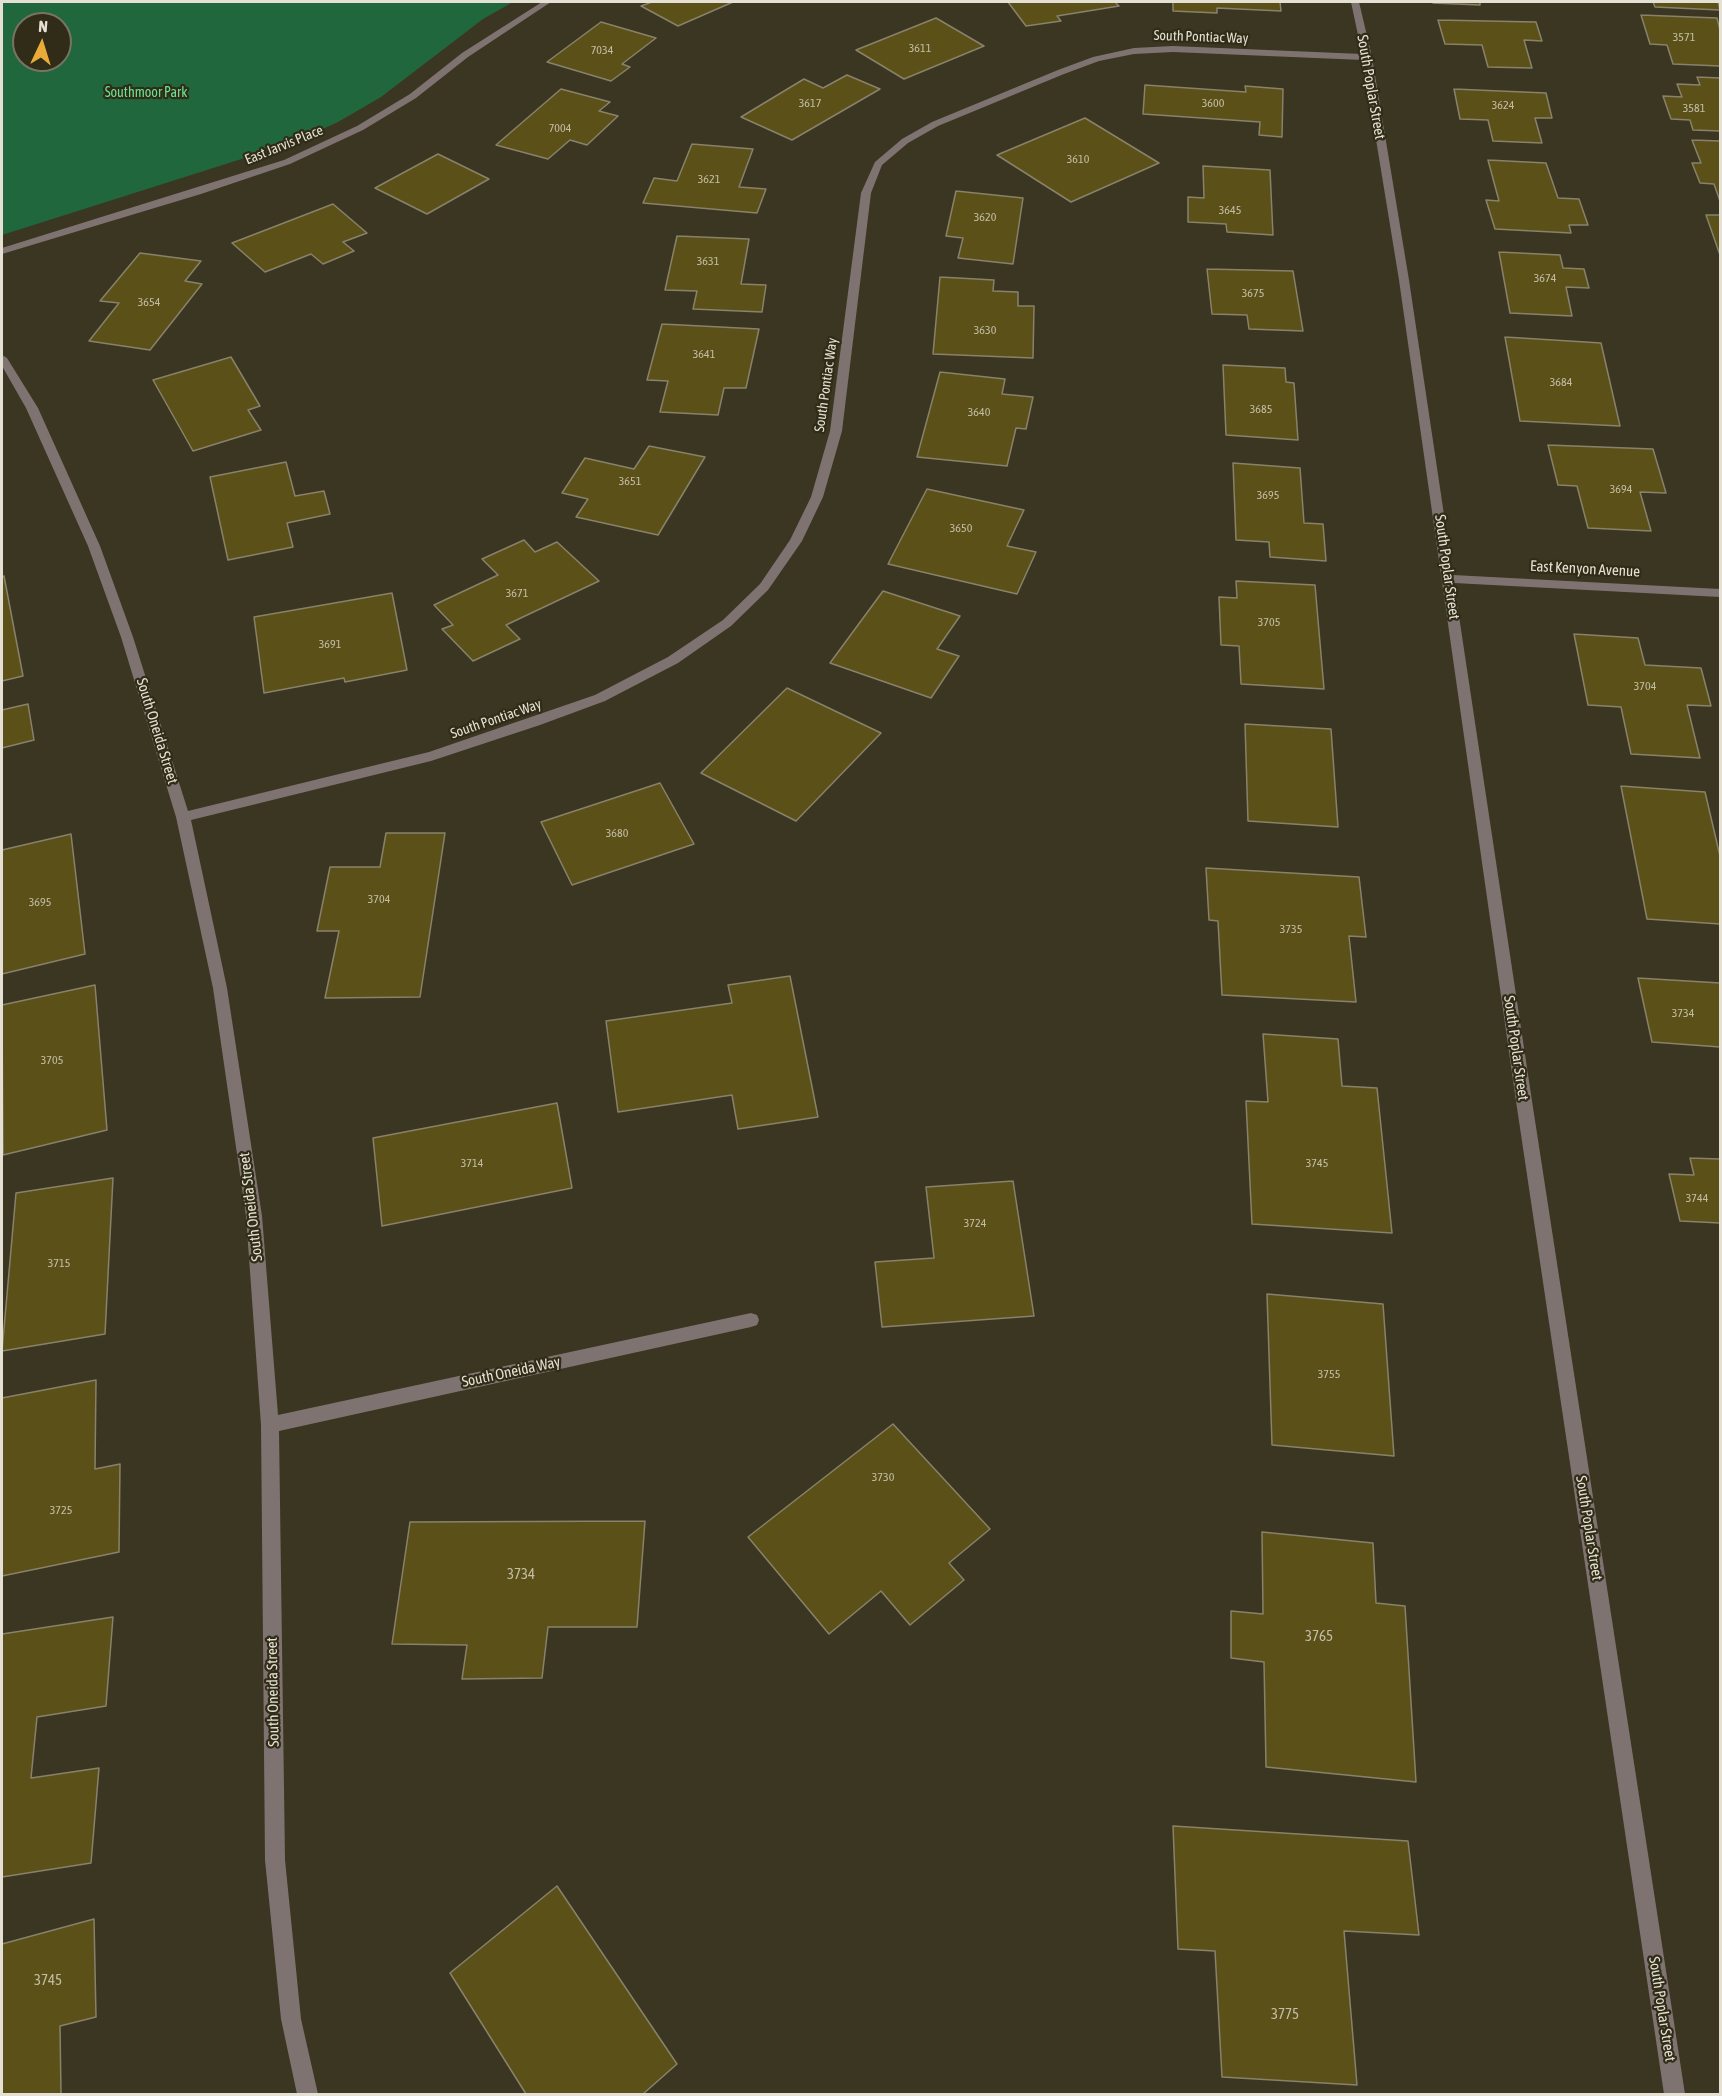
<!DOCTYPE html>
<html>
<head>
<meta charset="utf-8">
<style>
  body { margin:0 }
  #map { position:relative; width:1722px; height:2096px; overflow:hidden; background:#3b3621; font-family:"Asap Condensed",sans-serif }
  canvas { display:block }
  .frame { position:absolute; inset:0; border:3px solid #e4e1d4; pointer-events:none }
  .north { position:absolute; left:12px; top:12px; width:60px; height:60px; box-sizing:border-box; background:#302c17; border:2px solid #787463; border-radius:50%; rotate:4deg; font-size:16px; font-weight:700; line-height:24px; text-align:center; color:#e4e1d4 }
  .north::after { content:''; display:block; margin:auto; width:21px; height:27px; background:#e9ab38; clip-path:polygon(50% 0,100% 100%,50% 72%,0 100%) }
</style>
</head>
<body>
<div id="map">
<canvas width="1722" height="2096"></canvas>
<div class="frame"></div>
<div class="north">N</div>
</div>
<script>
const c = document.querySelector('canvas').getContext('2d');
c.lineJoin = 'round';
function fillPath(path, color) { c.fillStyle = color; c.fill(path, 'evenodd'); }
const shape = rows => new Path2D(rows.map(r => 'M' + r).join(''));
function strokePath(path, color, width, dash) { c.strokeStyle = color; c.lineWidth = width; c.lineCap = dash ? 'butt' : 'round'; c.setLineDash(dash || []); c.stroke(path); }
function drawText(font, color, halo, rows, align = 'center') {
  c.font = font + ' "Asap Condensed",sans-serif'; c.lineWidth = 4.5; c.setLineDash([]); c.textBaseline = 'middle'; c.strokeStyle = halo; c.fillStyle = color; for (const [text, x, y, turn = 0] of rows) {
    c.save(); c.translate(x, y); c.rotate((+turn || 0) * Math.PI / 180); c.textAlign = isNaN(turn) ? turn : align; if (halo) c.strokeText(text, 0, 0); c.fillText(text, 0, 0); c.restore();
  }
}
fillPath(shape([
  [2,2,513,2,483,19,381,97,338,122,292,143,2,235],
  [24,24,60,24,60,60,24,60]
]), '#21673d');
const building = shape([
  [652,2,733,2,678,26,641,6,652,2],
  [1008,2,1115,2,1119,6,1057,16,1061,21,1026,26,1008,2],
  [1173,2,1280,2,1281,11,1217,8,1217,13,1173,11,1173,2],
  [1433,2,1480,2,1480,5,1433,3,1433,2],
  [1653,2,1718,2,1720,10,1655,7,1653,2],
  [1641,15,1717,18,1720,30,1720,66,1673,64,1667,45,1650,44,1641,15],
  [936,18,984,46,904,79,856,50,936,18],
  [1438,20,1536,22,1542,41,1524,40,1532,68,1488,67,1482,45,1445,44,1438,20],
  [601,22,656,38,622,64,630,67,611,81,547,62,601,22],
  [847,75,880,89,792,140,741,117,804,79,823,88,847,75],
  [1697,77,1720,78,1720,131,1693,130,1690,120,1671,119,1663,96,1682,97,1677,84,1700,85,1697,77],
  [1145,85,1246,92,1245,86,1283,89,1282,137,1259,135,1260,122,1143,114,1145,85],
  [561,89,610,102,599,111,618,116,587,145,570,140,548,159,496,145,561,89],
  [1454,89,1546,93,1552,118,1535,118,1542,143,1493,141,1488,120,1460,119,1454,89],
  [1085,118,1159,163,1071,202,997,155,1085,118],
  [1692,140,1720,141,1720,201,1714,184,1700,183,1692,163,1701,163,1692,140],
  [692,144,753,149,739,187,766,189,757,213,643,203,654,178,677,181,692,144],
  [438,154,489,179,427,214,375,188,438,154],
  [1488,160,1546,163,1558,198,1579,199,1588,225,1569,225,1571,233,1495,229,1486,200,1499,201,1488,160],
  [1203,166,1270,170,1273,235,1227,232,1226,224,1188,222,1188,197,1204,198,1203,166],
  [956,191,1023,198,1013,264,958,258,963,238,946,236,956,191],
  [333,204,367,233,343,242,354,251,323,264,311,254,265,272,232,243,333,204],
  [1706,215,1720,215,1720,255,1706,215],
  [677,236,749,239,741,284,766,285,762,312,693,309,697,291,665,290,677,236],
  [1499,252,1560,255,1563,268,1584,269,1589,288,1566,287,1572,316,1510,313,1499,252],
  [140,253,201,261,185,281,202,284,150,350,89,341,119,303,100,301,140,253],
  [1207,269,1293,271,1303,331,1249,329,1247,315,1212,314,1207,269],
  [940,277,994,280,993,291,1018,292,1018,306,1034,306,1033,358,933,354,940,277],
  [662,324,759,329,746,388,724,388,718,415,660,412,668,381,647,380,662,324],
  [1505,337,1601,343,1620,426,1520,421,1505,337],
  [231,357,260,406,248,410,261,430,193,451,153,380,231,357],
  [1223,365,1285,368,1286,382,1294,383,1298,440,1226,435,1223,365],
  [940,372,1005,379,1002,394,1033,397,1026,429,1016,428,1007,466,917,457,940,372],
  [1548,445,1653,449,1666,493,1640,492,1651,531,1588,528,1577,486,1558,485,1548,445],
  [649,446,705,457,658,535,576,517,588,499,562,493,585,458,634,469,649,446],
  [286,462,295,496,324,491,330,514,287,523,293,547,228,560,210,477,286,462],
  [1233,463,1300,468,1304,523,1323,524,1326,561,1270,557,1269,542,1236,540,1233,463],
  [927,489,1024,510,1007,546,1036,552,1017,594,888,564,927,489],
  [524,540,535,552,557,542,599,581,506,625,520,639,473,661,442,629,453,625,434,605,498,575,482,559,524,540],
  [4,576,23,676,2,681,2,577,4,576],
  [1236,581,1315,585,1324,689,1241,684,1239,646,1221,645,1219,597,1237,598,1236,581],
  [883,591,960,616,937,649,959,656,931,698,830,663,883,591],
  [392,593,407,670,345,682,344,678,264,693,254,617,392,593],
  [1574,634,1638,638,1645,665,1701,668,1711,706,1687,705,1700,758,1631,754,1621,707,1588,705,1574,634],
  [787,688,881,733,796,821,701,773,787,688],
  [28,704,34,740,2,748,2,710,28,704],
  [1245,724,1331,729,1338,827,1248,821,1245,724],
  [660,783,694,844,572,885,541,822,660,783],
  [1621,786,1705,792,1720,856,1720,924,1647,919,1621,786],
  [386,833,445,833,420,997,325,998,339,931,317,931,330,867,380,867,386,833],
  [71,834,85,954,2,974,2,850,71,834],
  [1206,868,1359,877,1366,937,1349,936,1356,1002,1222,995,1218,921,1209,920,1206,868],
  [790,976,818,1117,738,1129,732,1095,618,1112,606,1021,732,1003,728,985,790,976],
  [1638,978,1720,983,1720,1047,1652,1042,1638,978],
  [95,985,107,1130,3,1155,2,1005,95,985],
  [1263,1034,1338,1039,1342,1086,1377,1088,1392,1233,1252,1224,1246,1101,1268,1102,1263,1034],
  [557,1103,572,1188,382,1226,373,1138,557,1103],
  [1690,1158,1720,1159,1720,1223,1680,1221,1669,1174,1694,1175,1690,1158],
  [113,1178,105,1334,2,1351,16,1193,113,1178],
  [1013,1181,1034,1316,882,1327,875,1262,934,1258,926,1187,1013,1181],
  [1267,1294,1383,1304,1394,1456,1272,1445,1267,1294],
  [96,1380,95,1469,120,1464,119,1552,2,1576,2,1398,96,1380],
  [893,1424,990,1529,949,1563,964,1580,910,1625,881,1591,829,1634,748,1537,893,1424],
  [645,1521,637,1627,548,1627,542,1678,462,1679,467,1645,392,1644,410,1522,645,1521],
  [1262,1532,1373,1543,1376,1603,1405,1606,1416,1782,1266,1767,1264,1662,1231,1658,1231,1611,1263,1614,1262,1532],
  [113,1617,106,1706,37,1717,31,1778,99,1768,91,1863,2,1877,2,1634,113,1617],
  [1173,1826,1408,1841,1419,1935,1344,1931,1357,2085,1222,2077,1215,1951,1178,1949,1173,1826],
  [557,1886,677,2064,643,2094,526,2094,450,1973,557,1886],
  [94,1919,96,2017,60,2026,61,2094,2,2094,2,1944,94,1919]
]);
fillPath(building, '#5c5019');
strokePath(building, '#88826b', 1.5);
fillPath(shape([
  [542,2,551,2,468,57,416,98,363,130,290,164,201,194,2,254,2,248,284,160,357,126,410,94,462,53,542,2],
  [1351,2,1359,2,1372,57,1409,280,1453,575,1720,589,1720,597,1454,583,1532,1101,1685,2094,1664,2094,1516,1101,1399,280,1363,60,1173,52,1134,54,1099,61,1064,74,938,126,908,143,882,165,871,193,842,431,823,497,802,541,768,590,731,626,678,663,605,701,540,725,431,761,191,820,227,988,262,1216,278,1415,751,1313,757,1315,759,1320,757,1325,751,1327,279,1431,285,1860,301,2019,318,2094,297,2094,281,2019,265,1860,261,1425,246,1216,213,988,176,817,121,637,88,546,26,408,2,366,2,355,7,358,38,408,100,546,133,637,188,811,429,752,595,695,668,657,723,620,760,584,790,540,811,497,830,431,861,193,875,162,902,139,932,122,1058,70,1093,57,1134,48,1173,46,1362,54,1351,2]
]), '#7f7372');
drawText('12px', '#c2bda5', null, [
  ["3571",1684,37],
  ["3611",920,48],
  ["7034",602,50],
  ["3617",810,103],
  ["3600",1213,103],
  ["3624",1503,105],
  ["3581",1694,108],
  ["7004",560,128],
  ["3610",1078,159],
  ["3621",709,179],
  ["3645",1230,210],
  ["3620",985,217],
  ["3631",708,261],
  ["3674",1545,278],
  ["3675",1253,293],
  ["3654",149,302],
  ["3630",985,330],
  ["3641",704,354],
  ["3684",1561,382],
  ["3685",1261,409],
  ["3640",979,412],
  ["3651",630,481],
  ["3694",1621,489],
  ["3695",1268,495],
  ["3650",961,528],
  ["3671",517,593],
  ["3705",1269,622],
  ["3691",330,644],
  ["3704",1645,686],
  ["3680",617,833],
  ["3704",379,899],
  ["3695",40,902],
  ["3735",1291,929],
  ["3734",1683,1013],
  ["3705",52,1060],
  ["3714",472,1163],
  ["3745",1317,1163],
  ["3744",1697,1198],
  ["3724",975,1223],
  ["3715",59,1263],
  ["3755",1329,1374],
  ["3730",883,1477],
  ["3725",61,1510]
]);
drawText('14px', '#e4e1d4', '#302c17', [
  ["South Pontiac Way",1201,37,2],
  ["East Jarvis Place",284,145,-22],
  ["South Pontiac Way",826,385,-82],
  ["South Pontiac Way",496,719,-19]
]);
drawText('14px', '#69e295', '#302c17', [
  ["Southmoor Park",146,93]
]);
drawText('15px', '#e4e1d4', '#302c17', [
  ["South Poplar Street",1371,87,80],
  ["South Poplar Street",1447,567,82],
  ["East Kenyon Avenue",1585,569,3],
  ["South Oneida Street",157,731,73],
  ["South Poplar Street",1516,1048,82],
  ["South Oneida Street",251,1207,-97],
  ["South Oneida Way",511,1372,-12],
  ["South Poplar Street",1589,1528,81],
  ["South Oneida Street",273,1692,-91],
  ["South Poplar Street",1662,2009,81]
]);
drawText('15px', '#c2bda5', null, [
  ["3734",521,1574],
  ["3765",1319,1636],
  ["3745",48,1980],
  ["3775",1285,2014]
]);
</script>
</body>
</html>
